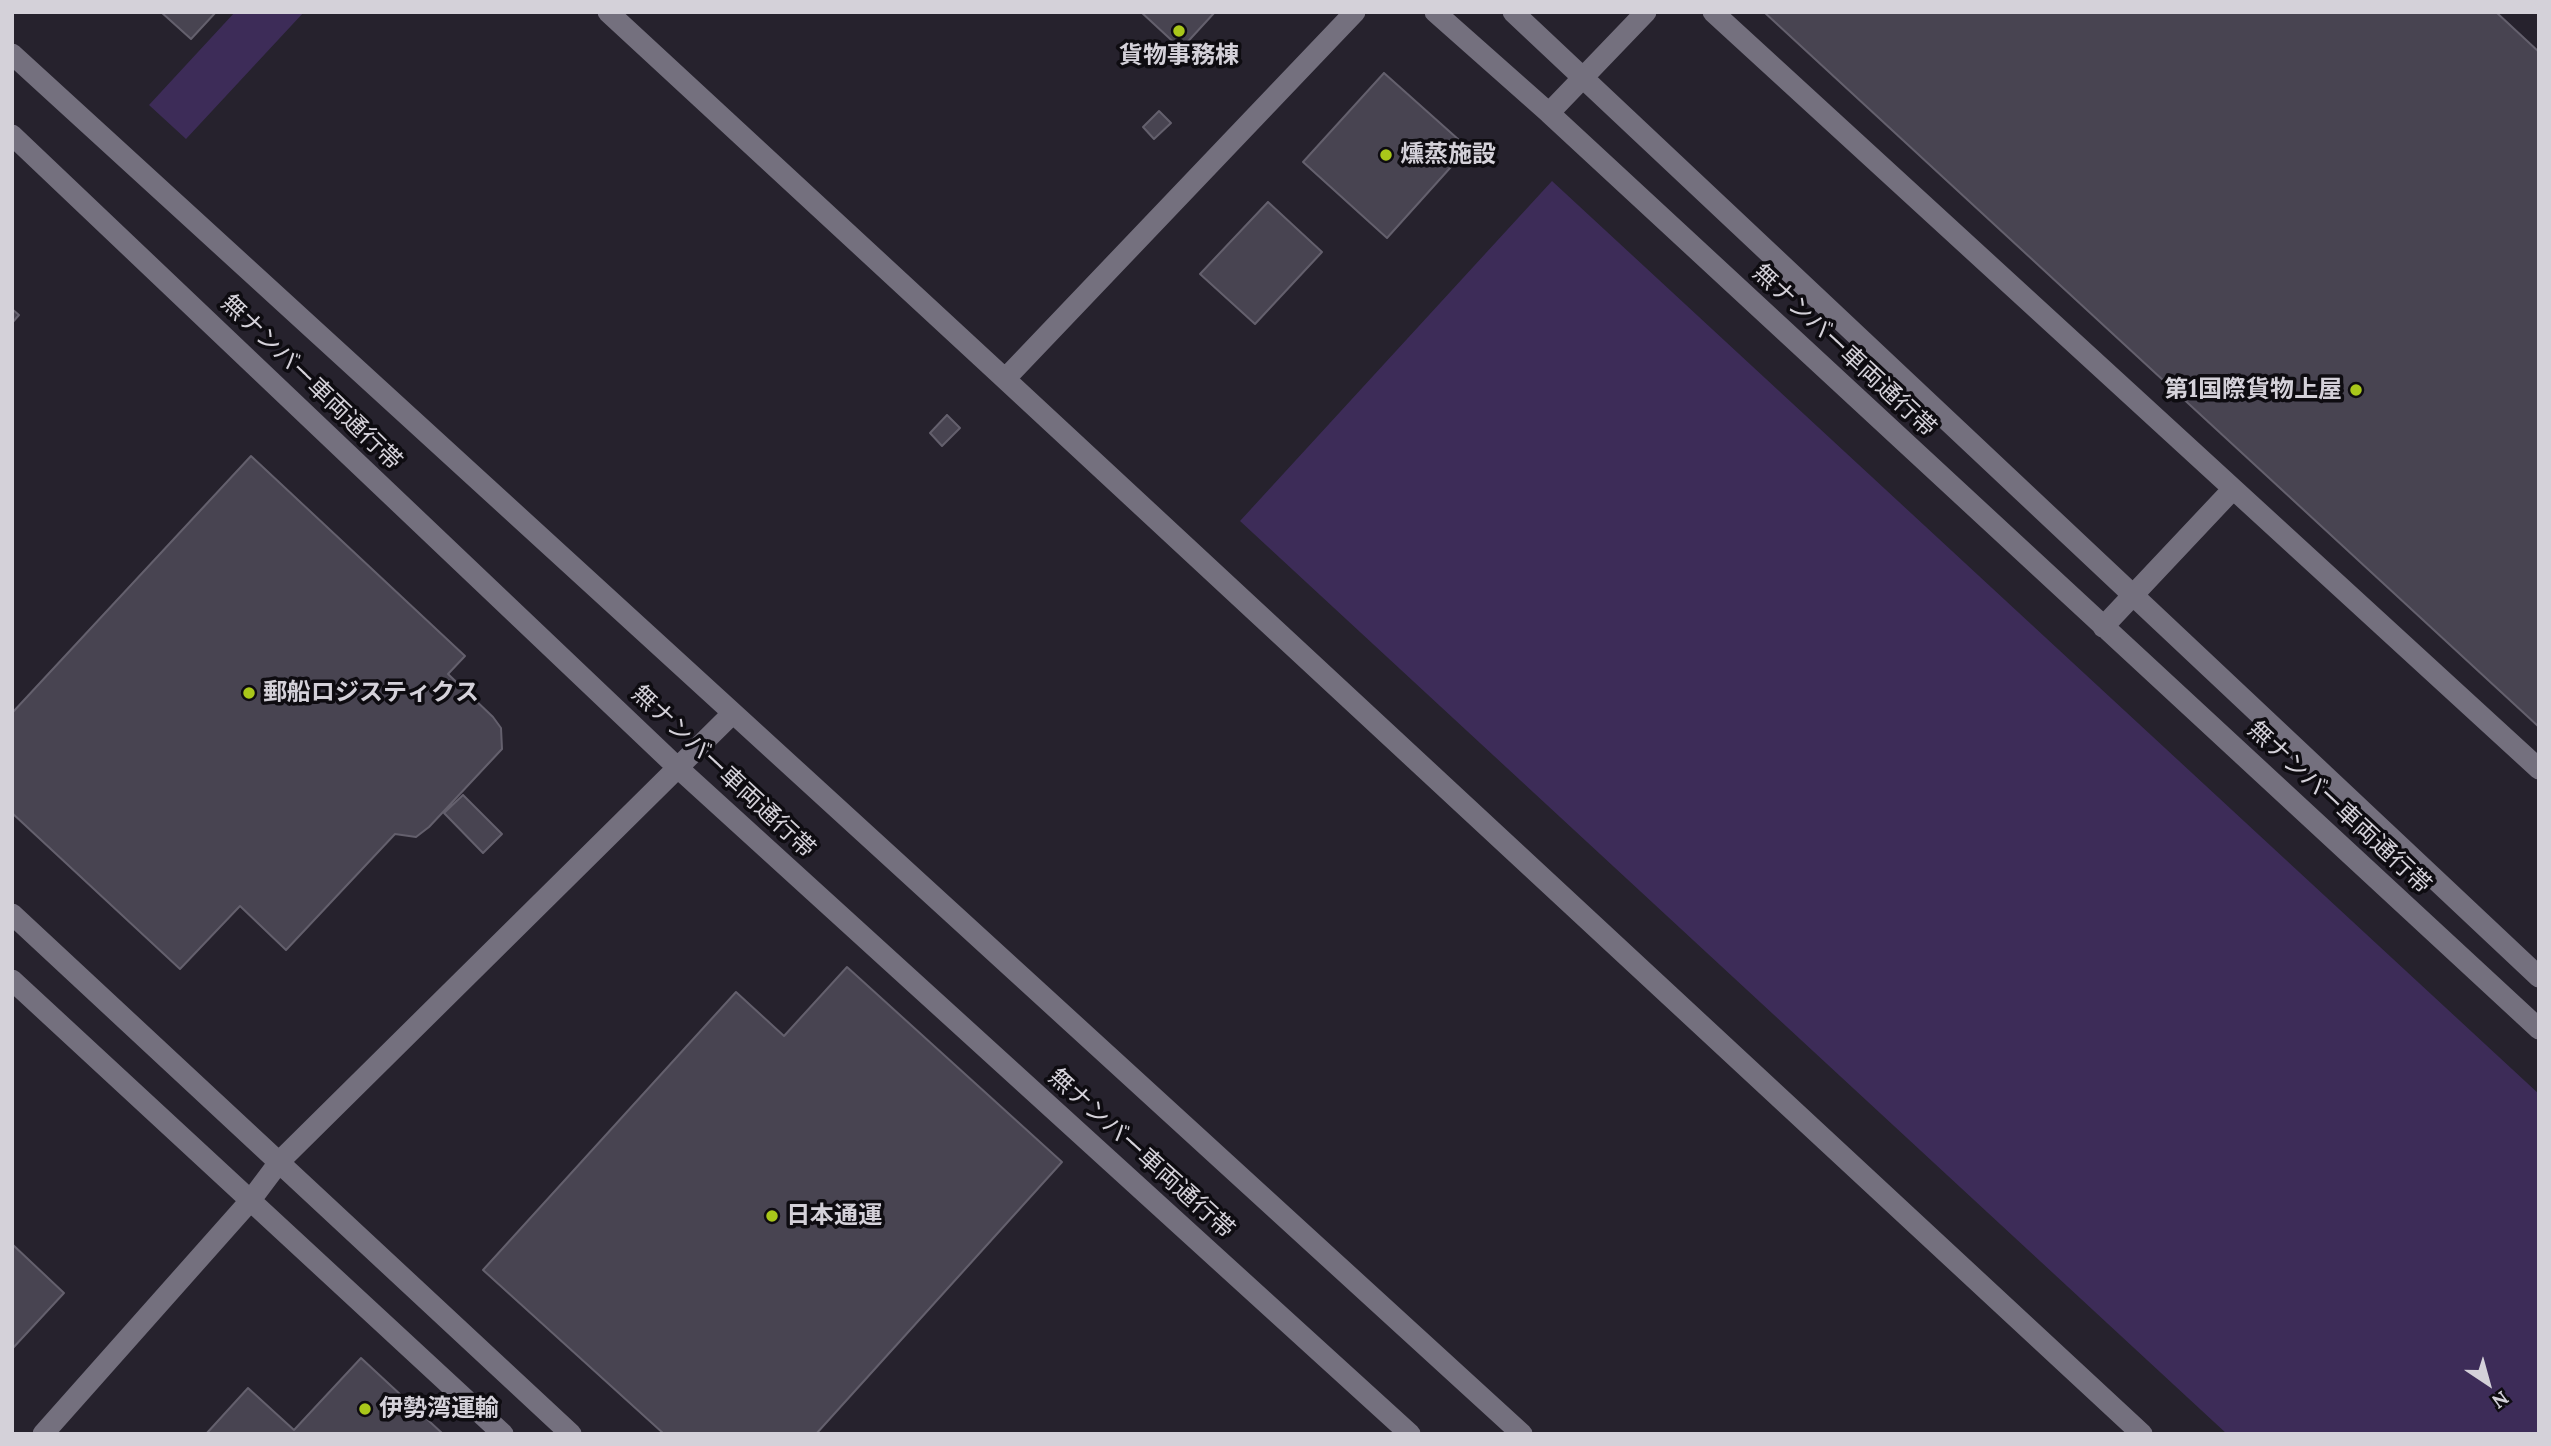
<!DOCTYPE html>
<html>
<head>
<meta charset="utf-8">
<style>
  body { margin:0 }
  #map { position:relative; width:2551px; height:1446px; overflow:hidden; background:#26222d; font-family:Lora,serif }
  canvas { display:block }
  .frame { position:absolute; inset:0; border:14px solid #d4d1d9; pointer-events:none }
  .north { position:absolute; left:2453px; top:1348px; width:70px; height:70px; -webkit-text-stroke:5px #0e0c11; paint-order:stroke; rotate:144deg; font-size:19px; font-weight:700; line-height:28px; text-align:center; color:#d4d1d9 }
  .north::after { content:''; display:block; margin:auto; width:24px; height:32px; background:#d4d1d9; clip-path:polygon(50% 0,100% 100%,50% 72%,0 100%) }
</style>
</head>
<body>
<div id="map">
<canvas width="2551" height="1446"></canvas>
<div class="frame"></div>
<div class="north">N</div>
</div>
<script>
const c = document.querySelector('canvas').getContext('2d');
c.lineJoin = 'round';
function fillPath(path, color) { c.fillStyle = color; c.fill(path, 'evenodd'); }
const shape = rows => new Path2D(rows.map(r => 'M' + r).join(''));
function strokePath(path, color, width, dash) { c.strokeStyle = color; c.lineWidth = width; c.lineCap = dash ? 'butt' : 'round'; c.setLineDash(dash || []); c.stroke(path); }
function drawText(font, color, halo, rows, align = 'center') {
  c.font = font + ' Lora,"Noto Sans JP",serif'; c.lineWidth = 7; c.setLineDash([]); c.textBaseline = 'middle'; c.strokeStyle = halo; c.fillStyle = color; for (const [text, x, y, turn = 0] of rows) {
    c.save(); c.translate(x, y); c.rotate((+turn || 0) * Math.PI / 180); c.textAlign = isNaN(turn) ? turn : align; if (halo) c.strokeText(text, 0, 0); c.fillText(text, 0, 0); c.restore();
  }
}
fillPath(shape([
  [235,12,304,12,186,139,149,105],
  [1552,181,2539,1094,2539,1434,2227,1434,1240,521]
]), '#3d2c58');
const building = shape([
  [161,12,216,12,191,39,161,12],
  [1141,12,1215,12,1181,49,1141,12],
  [1764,12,2496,12,2539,52,2539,727,1764,12],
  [1384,73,1468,148,1387,238,1303,162,1384,73],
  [1159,111,1171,123,1154,139,1143,127,1159,111],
  [1268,202,1322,252,1255,324,1200,274,1268,202],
  [12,309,19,315,12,323,12,309],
  [947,415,960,428,942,446,930,433,947,415],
  [251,456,465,656,448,674,493,717,501,728,502,749,429,827,416,837,395,834,286,950,240,906,180,969,12,813,12,713,251,456],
  [463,795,502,834,483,853,444,813,463,795],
  [847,967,1062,1162,816,1434,664,1434,483,1270,736,992,784,1036,847,967],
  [12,1244,64,1293,12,1349,12,1244],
  [361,1358,443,1434,206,1434,248,1388,294,1430,361,1358]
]);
fillPath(building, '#484451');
strokePath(building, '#64606d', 2);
strokePath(shape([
  [608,12,1005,379],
  [1355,12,1005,379,2142,1434],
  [1435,12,1549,113],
  [1513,12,2539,977],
  [1646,12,1549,113,2539,1029],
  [1713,12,2539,769],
  [12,54,1522,1434],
  [12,135,677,767,1410,1434],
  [2103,627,2233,489],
  [12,914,571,1434],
  [12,980,503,1434],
  [43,1434,250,1201,280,1161,733,713]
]), '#74707e', 21);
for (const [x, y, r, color] of [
  [1179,31,7,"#a9c71a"],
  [1386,155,7,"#a9c71a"],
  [2356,390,7,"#a9c71a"],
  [249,693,7,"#a9c71a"],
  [772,1216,7,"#a9c71a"],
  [365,1409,7,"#a9c71a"]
]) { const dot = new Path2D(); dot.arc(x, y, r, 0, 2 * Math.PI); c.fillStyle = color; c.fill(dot); strokePath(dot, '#0e0c11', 2.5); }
drawText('bold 24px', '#d4d1d9', '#0e0c11', [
  ["貨物事務棟",1179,56,"center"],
  ["燻蒸施設",1400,155],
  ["第1国際貨物上屋",2342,390,"right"],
  ["郵船ロジスティクス",263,693],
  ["日本通運",786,1216],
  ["伊勢湾運輸",379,1409]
], 'left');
drawText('24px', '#d4d1d9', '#0e0c11', [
  ["無ナンバー車両通行帯",1844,351,43],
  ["無ナンバー車両通行帯",311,383,44],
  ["無ナンバー車両通行帯",723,772,43],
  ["無ナンバー車両通行帯",2339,808,43],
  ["無ナンバー車両通行帯",1141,1154,42]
]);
</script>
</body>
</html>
